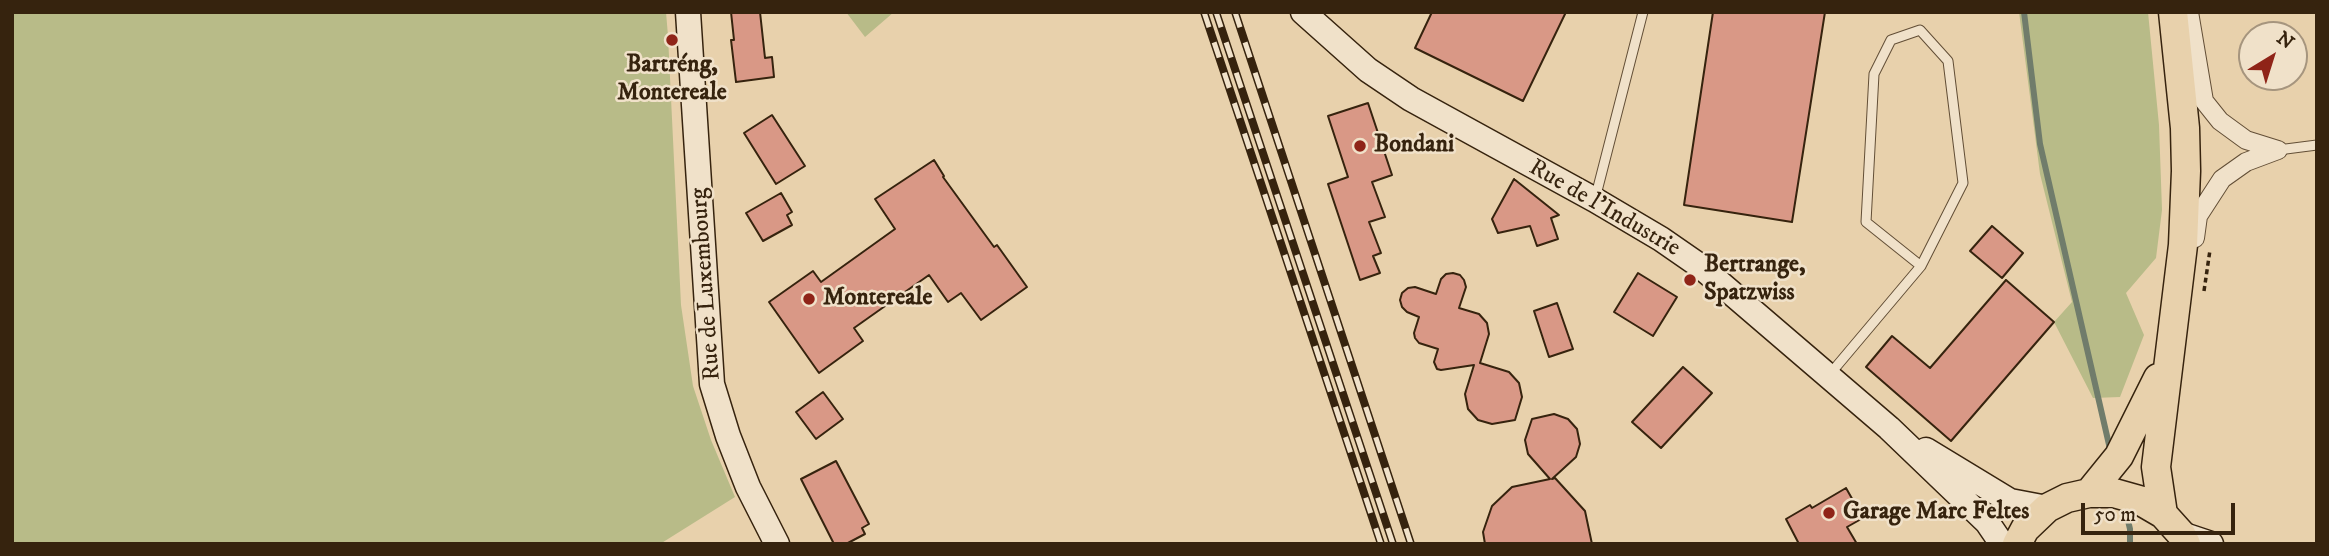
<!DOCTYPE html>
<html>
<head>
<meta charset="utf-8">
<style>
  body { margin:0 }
  #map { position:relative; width:2329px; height:556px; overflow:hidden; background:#e8d1ac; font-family:"IM FELL DW Pica",serif }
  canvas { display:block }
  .frame { position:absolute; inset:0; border:14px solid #36230e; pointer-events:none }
  .north { position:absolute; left:2238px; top:21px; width:70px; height:70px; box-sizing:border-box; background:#f0e1c9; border:2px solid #a6957e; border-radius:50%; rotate:38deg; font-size:19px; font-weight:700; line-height:28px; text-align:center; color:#36230e }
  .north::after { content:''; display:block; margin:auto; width:24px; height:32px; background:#8f2418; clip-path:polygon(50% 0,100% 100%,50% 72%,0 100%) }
  .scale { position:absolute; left:2081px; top:503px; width:154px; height:32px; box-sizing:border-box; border:4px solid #36230e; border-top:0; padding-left:9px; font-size:21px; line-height:24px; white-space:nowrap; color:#36230e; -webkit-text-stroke:5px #f0e1c9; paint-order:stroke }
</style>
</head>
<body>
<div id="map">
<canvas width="2329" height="556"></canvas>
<div class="frame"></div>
<div class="north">N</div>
<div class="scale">50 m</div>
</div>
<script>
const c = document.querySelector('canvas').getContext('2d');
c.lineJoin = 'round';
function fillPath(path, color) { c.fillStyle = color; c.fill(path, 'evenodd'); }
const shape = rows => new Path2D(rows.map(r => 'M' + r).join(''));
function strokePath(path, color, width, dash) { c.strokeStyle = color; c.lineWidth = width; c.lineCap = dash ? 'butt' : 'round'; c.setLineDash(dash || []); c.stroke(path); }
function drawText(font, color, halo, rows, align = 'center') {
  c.font = font + ' "IM FELL DW Pica",serif'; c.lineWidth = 5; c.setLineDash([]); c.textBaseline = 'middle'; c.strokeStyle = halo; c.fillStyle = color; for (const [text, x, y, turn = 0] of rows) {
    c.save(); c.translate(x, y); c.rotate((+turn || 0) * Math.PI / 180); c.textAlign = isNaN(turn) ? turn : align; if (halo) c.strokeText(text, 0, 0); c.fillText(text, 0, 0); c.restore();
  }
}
fillPath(shape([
  [12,12,666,12,668,36,681,305,693,386,711,440,735,497,660,544,12,544],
  [846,12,894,12,865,37],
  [2019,12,2148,12,2159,125,2162,210,2156,258,2126,293,2144,335,2120,397,2093,398,2054,322,2072,302,2040,174]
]), '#b8bb88');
strokePath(shape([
  [2024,12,2040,144,2110,449],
  [2124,504,2130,529,2130,544]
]), '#707c6b', 6);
const building = shape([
  [731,12,760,12,765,58,772,57,774,77,736,82,731,40,734,40,731,12],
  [1432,12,1566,12,1523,101,1415,48,1432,12],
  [1713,12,1825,12,1792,222,1684,205,1713,12],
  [1368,103,1392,175,1372,182,1385,217,1369,222,1381,253,1373,256,1380,273,1360,280,1328,184,1348,177,1328,116,1368,103],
  [772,115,805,166,776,184,744,133,772,115],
  [934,160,944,176,943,177,994,247,997,245,1027,287,981,320,961,293,948,302,929,275,854,328,863,341,819,373,769,302,813,271,821,282,895,229,875,199,934,160],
  [1514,179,1559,215,1551,218,1558,239,1537,246,1530,226,1498,233,1492,219,1514,179],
  [781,193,792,212,787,215,792,225,763,241,746,213,781,193],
  [1992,226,2023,253,2002,278,1970,251,1992,226],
  [1453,273,1460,275,1464,280,1466,287,1459,308,1479,314,1487,323,1489,334,1480,363,1509,372,1519,383,1522,397,1515,420,1492,424,1478,420,1468,409,1465,394,1474,365,1441,370,1437,369,1434,362,1438,349,1419,343,1415,338,1414,333,1419,317,1407,312,1402,307,1400,300,1402,293,1408,288,1415,287,1436,294,1441,279,1446,274,1453,273],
  [1638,273,1677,297,1653,336,1614,312,1638,273],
  [2006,280,2054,322,1951,441,1866,367,1892,336,1930,368,2006,280],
  [1557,303,1573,349,1549,357,1534,311,1557,303],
  [1683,367,1712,393,1661,448,1632,422,1683,367],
  [823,392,843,419,816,439,796,412,823,392],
  [1554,414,1568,419,1577,429,1580,444,1576,457,1552,479,1555,478,1585,511,1592,544,1485,544,1483,532,1492,506,1512,487,1550,479,1528,454,1525,440,1532,419,1554,414],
  [836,461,869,524,862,528,865,534,846,544,834,544,801,479,836,461],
  [1846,488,1863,518,1847,527,1857,544,1799,544,1786,519,1810,505,1812,508,1846,488]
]);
fillPath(building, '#d99886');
strokePath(building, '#36230e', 2);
const lane = shape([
  [2278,150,2317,145],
  [1595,199,1643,12],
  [1830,374,1921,266,1963,183,1948,61,1920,30,1891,40,1874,74,1866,222,1921,266]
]);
const street = shape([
  [2189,12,2204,101,2220,121,2246,140,2278,150],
  [2195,238,2198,216,2222,179,2246,162,2278,150]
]);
const secondary = shape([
  [688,12,712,384,728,436,748,487,777,544],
  [1303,12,1368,70,1411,99,1595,200,1661,239,1700,266,1889,428,1987,522,2002,544],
  [1926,450,2010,501,2047,508],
  [2181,534,2211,544]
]);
const primary = shape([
  [2089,493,2119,456,2158,378],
  [2163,514,2156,467,2183,245,2186,171,2185,128,2173,12],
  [2017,544,2025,529,2047,508,2067,498,2089,493,2114,493,2139,500,2163,514,2181,534,2186,544]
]);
strokePath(lane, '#624e36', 11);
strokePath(street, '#624e36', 20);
strokePath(secondary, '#36230e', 27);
strokePath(primary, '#36230e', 31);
strokePath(shape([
  [2204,291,2210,250]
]), '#36230e', 3.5, [5, 3.5]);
strokePath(lane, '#f0e1c9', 9);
strokePath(street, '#f0e1c9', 18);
strokePath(secondary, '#f0e1c9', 24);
strokePath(primary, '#e8d1ac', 28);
const rail = shape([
  [1204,12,1381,544],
  [1216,12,1393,544],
  [1235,12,1411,544]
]);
strokePath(rail, '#36230e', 8);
strokePath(rail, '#f0e1c9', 5, [16]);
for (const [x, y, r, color] of [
  [672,40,7,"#8f2418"],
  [1360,146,7,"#8f2418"],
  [1690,280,7,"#8f2418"],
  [809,299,7,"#8f2418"],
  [1829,513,7,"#8f2418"]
]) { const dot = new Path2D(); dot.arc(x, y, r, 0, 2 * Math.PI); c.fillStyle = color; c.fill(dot); strokePath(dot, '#f0e1c9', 2.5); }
drawText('bold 24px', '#36230e', '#f0e1c9', [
  ["Bartréng,",672,66,"center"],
  ["Montereale",672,94,"center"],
  ["Bondani",1374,146],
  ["Bertrange,",1704,266],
  ["Spatzwiss",1704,294],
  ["Montereale",823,299],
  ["Garage Marc Feltes",1843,513]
], 'left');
drawText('24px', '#36230e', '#f0e1c9', [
  ["Rue de l'Industrie",1604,209,30],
  ["Rue de Luxembourg",707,284,-94]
]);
</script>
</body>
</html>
